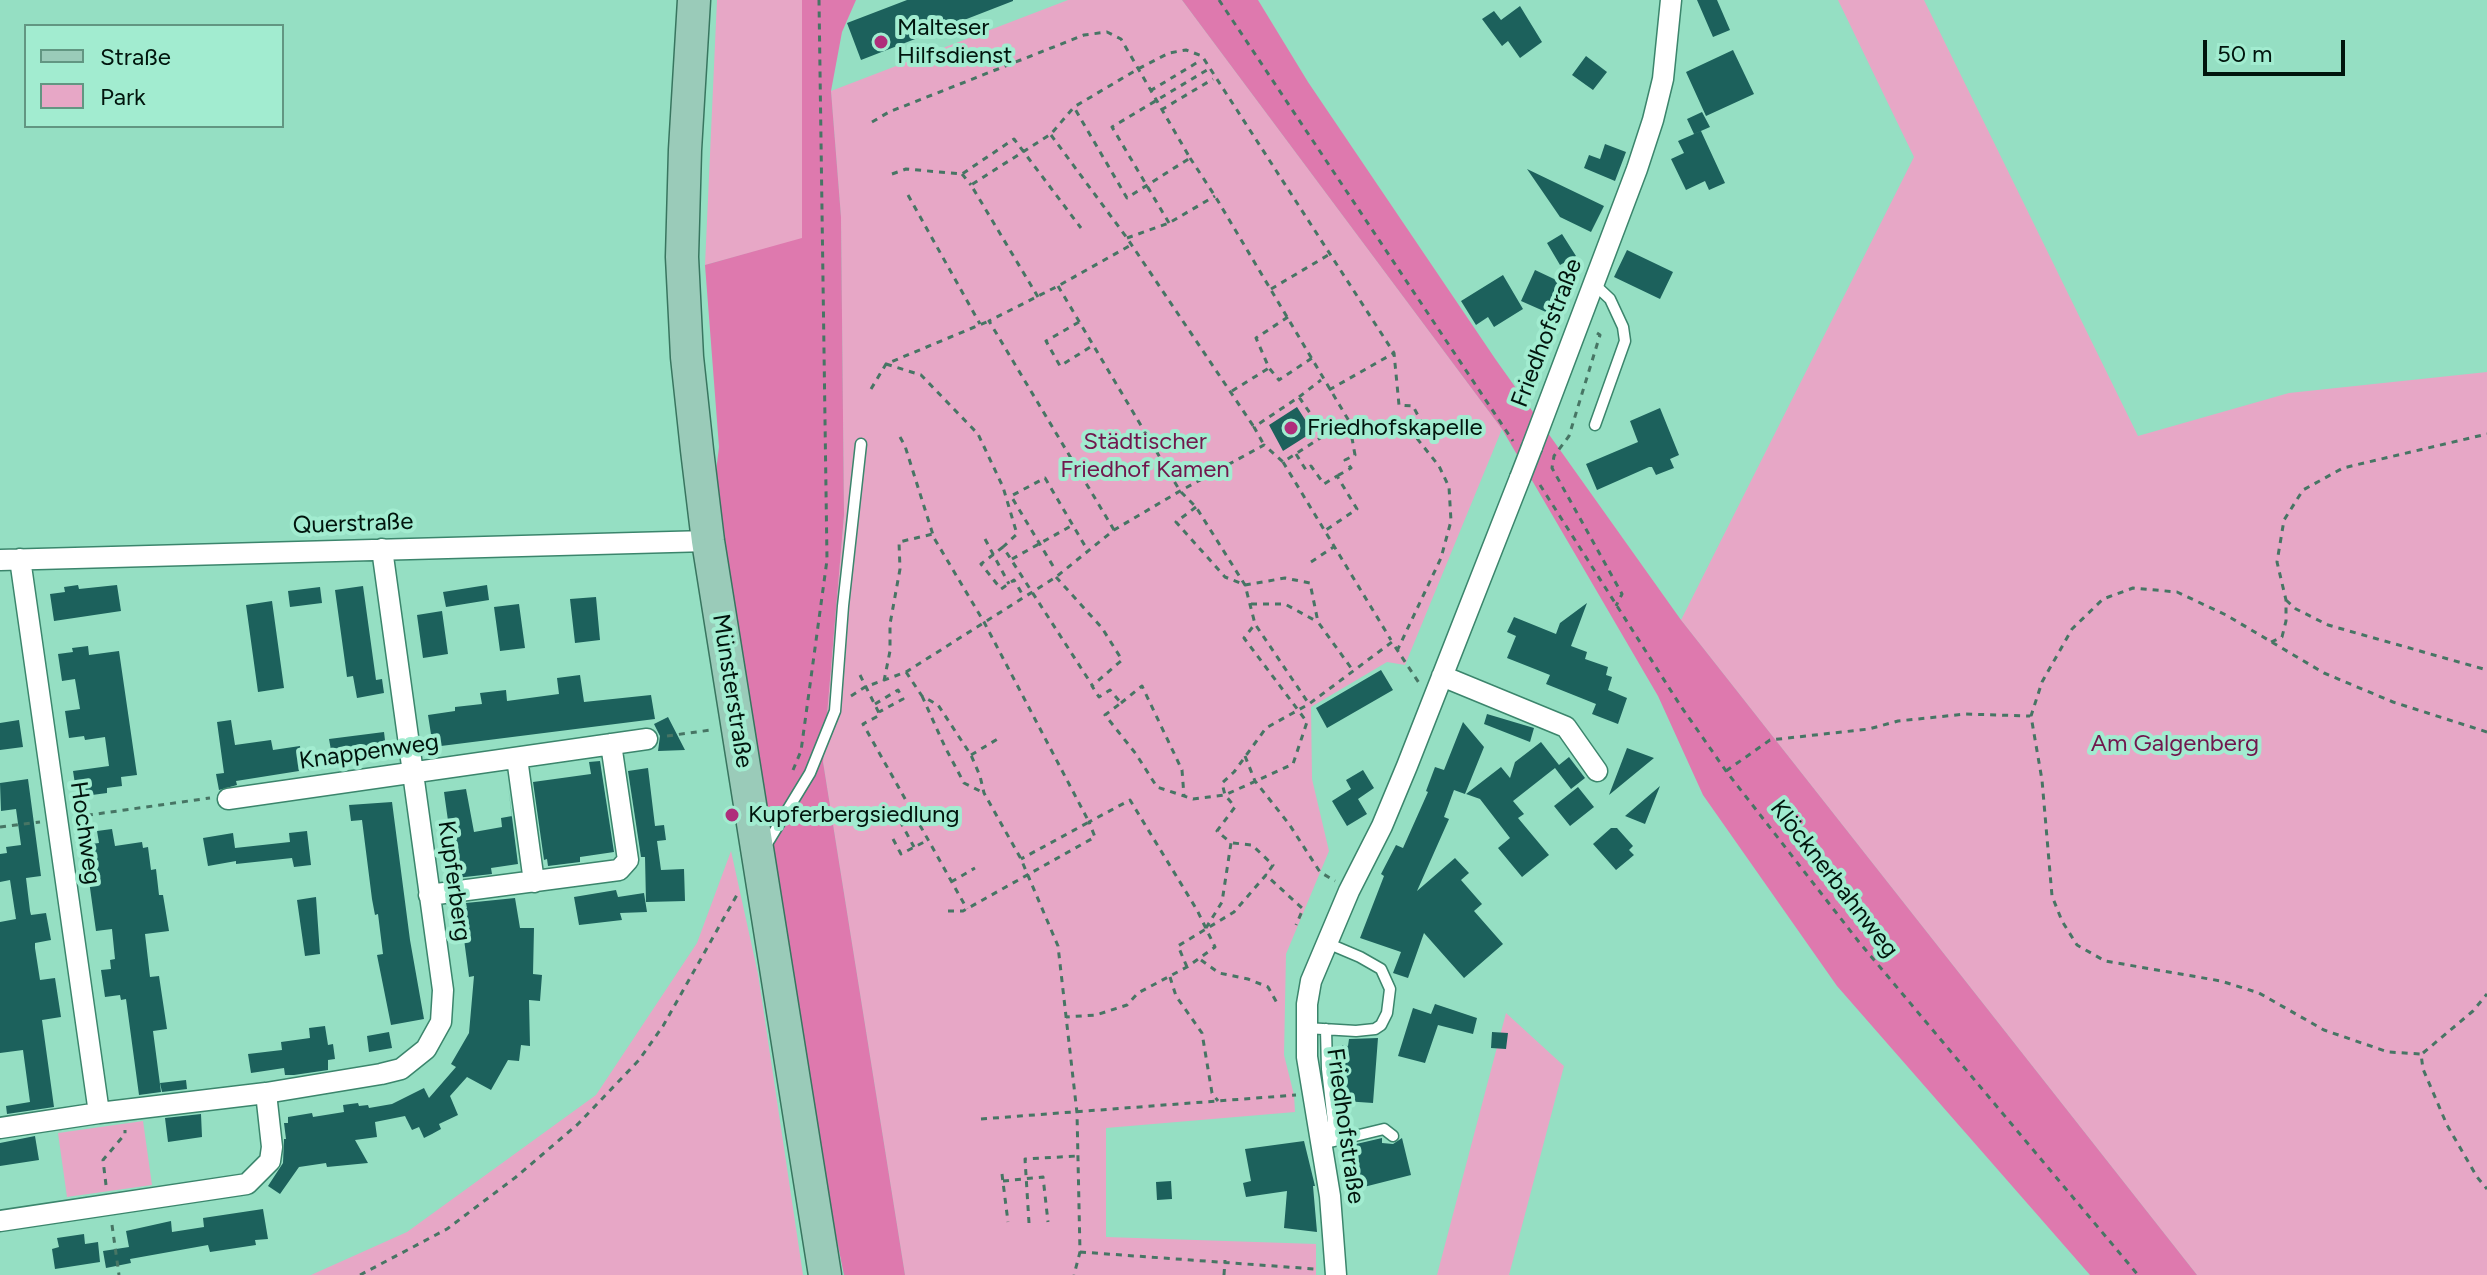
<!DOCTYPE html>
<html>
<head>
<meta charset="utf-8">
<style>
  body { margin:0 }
  #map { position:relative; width:2487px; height:1275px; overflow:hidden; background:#95dfc3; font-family:Figtree,sans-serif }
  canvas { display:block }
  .legend { position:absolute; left:24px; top:24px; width:260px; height:104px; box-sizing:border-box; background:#a2ecd0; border:2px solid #629682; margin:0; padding:10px 14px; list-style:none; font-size:24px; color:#01150d }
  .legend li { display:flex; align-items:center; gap:16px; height:40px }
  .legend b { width:40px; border:2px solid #629682 }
  .scale { position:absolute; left:2203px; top:40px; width:142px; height:36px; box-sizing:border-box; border:4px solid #01150d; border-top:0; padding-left:10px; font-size:24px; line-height:28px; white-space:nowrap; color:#01150d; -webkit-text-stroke:6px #a2ecd0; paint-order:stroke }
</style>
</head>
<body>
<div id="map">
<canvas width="2487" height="1275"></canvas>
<ul class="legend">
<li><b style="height:10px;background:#9acbb9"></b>Straße</li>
<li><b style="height:22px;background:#e7a7c6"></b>Park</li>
</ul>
<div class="scale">50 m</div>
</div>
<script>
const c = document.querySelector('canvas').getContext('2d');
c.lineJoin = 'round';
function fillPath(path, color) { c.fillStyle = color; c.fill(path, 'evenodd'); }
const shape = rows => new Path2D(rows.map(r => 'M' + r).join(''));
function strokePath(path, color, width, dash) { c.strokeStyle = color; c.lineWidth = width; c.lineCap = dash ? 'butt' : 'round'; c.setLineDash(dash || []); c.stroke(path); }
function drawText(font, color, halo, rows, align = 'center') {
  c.font = font + ' Figtree,sans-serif'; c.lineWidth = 8; c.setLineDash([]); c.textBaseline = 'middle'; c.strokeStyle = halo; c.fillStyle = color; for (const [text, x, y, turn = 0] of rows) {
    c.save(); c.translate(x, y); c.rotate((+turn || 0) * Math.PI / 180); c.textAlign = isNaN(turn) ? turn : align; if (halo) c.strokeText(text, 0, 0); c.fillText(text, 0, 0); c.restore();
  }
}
fillPath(shape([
  [717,0,802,0,802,239,705,265],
  [1068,0,1182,0,1502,429,1405,665,1387,662,1311,707,1312,779,1329,851,1286,954,1284,1055,1294,1095,1295,1112,1106,1128,1106,1237,1316,1244,1316,1275,905,1275,823,762,844,515,841,217,831,91],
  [1838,0,1924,0,2138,436,2289,393,2487,372,2487,1275,2197,1275,1681,620,1914,157],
  [731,851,758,974,803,1275,311,1275,407,1232,596,1095,697,943],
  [1506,1013,1564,1066,1509,1275,1437,1275],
  [143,1121,152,1185,67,1197,58,1133]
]), '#e7a7c6');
fillPath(shape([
  [802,0,856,0,842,32,831,91,841,217,844,515,823,762,905,1275,844,1275,781,965,709,530,719,447,705,265,802,238],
  [1182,0,1258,0,1308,82,1496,360,1681,620,2197,1275,2090,1275,1837,986,1703,795,1658,696,1502,429]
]), '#de79ae');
fillPath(shape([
  [907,0,1013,0,1013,1,861,60,847,23],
  [1697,0,1717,0,1730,30,1713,37],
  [1520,6,1542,42,1520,58,1508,41,1502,46,1482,19,1494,11,1501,20],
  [1733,50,1754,94,1706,116,1686,72],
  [1586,56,1607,72,1593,90,1572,75],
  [1702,112,1710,127,1694,134,1687,119],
  [1701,131,1725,183,1709,190,1705,181,1686,190,1671,159,1684,153,1678,141],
  [1605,144,1626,152,1615,181,1584,168,1589,155,1600,159],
  [1527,169,1604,206,1591,232,1560,217],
  [1562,234,1576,256,1560,265,1547,243],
  [1627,250,1673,272,1660,299,1614,277],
  [1535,270,1569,286,1555,316,1521,301],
  [1503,275,1523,309,1494,327,1488,317,1476,325,1461,301],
  [1297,407,1313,432,1283,451,1269,425],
  [1660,408,1679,455,1670,459,1674,468,1656,475,1652,467,1649,467,1597,490,1586,464,1638,442,1630,421],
  [78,585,79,589,117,585,121,611,54,621,50,594,65,592,64,587],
  [487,585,489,600,446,607,443,592],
  [363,586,376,680,382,679,384,693,357,698,353,676,347,677,335,590],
  [320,587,322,603,290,607,288,591],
  [596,597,600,640,575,643,570,599],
  [272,601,284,688,258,692,246,605],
  [1587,603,1571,646,1587,652,1585,659,1608,667,1606,675,1612,677,1608,690,1627,698,1618,724,1592,714,1596,704,1546,684,1550,675,1507,658,1516,636,1507,632,1514,617,1556,634,1560,623],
  [519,604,525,648,500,651,494,607],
  [442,611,448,654,423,658,417,615],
  [88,646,89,655,119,651,137,775,121,777,122,786,107,788,107,793,77,797,73,771,109,766,105,737,85,740,84,736,69,738,65,711,80,709,75,679,62,681,58,654,73,652,72,648],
  [1381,670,1393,690,1327,728,1316,708],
  [580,675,584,702,651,695,655,719,433,747,428,715,455,711,455,707,482,704,480,693,506,690,507,701,559,694,557,678],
  [1487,714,1534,728,1530,742,1484,724],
  [668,717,685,750,658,751,660,736,654,724],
  [19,720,23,747,0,750,0,723],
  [231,720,235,745,271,740,273,750,300,746,301,754,331,750,329,739,384,732,387,757,236,781,237,785,219,790,216,774,224,773,217,722],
  [1463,722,1484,747,1465,794,1454,790,1444,817,1449,819,1417,891,1455,858,1469,873,1461,880,1482,904,1474,911,1503,944,1464,978,1424,933,1408,978,1393,973,1401,952,1360,938,1384,876,1381,874,1396,845,1403,848,1428,792,1426,791,1435,767,1444,770],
  [1541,742,1559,765,1569,757,1585,778,1571,789,1555,768,1513,801,1524,814,1518,818,1549,855,1522,877,1498,848,1510,838,1480,799,1466,794,1501,767,1510,778,1515,762],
  [1627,748,1654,758,1609,795],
  [600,761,614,852,580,857,580,862,548,866,547,859,544,860,533,782,591,774,589,762],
  [648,768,655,826,664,825,666,840,657,841,661,870,684,869,685,901,646,902,645,857,641,857,628,771],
  [1363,770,1374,788,1358,799,1367,814,1347,826,1332,801,1351,789,1346,780],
  [28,779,41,876,26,878,30,911,31,915,46,913,51,940,35,943,35,948,40,980,55,978,61,1017,42,1020,54,1107,7,1114,6,1106,30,1102,23,1050,0,1053,0,922,16,919,10,880,0,882,0,854,7,853,6,847,21,845,16,809,1,811,0,783],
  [508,786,518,864,491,868,492,874,456,878,444,792,466,789,474,832,502,827,501,818,512,816],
  [1660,786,1645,824,1625,816],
  [1578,787,1594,807,1570,826,1554,806],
  [392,802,410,940,424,1019,391,1025,377,955,383,954,378,914,375,915,372,899,362,820,351,821,349,805],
  [1611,828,1617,828,1633,846,1629,850,1634,855,1616,870,1593,844],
  [112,829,115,846,142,842,143,848,148,847,151,870,156,869,159,895,163,895,169,931,145,934,150,977,159,976,167,1029,153,1031,161,1092,139,1095,126,999,121,1000,120,995,105,997,101,970,111,969,110,960,115,959,112,929,96,931,84,845,99,843,97,831],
  [307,831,311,865,294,867,292,858,236,864,236,861,208,866,203,838,233,833,235,848,290,842,289,833],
  [616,890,618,897,644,893,647,912,620,913,622,920,579,925,574,897],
  [316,897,320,954,305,956,297,900],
  [515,898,520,928,534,928,533,974,542,975,540,1001,529,1000,530,1046,521,1045,519,1061,508,1060,491,1090,467,1077,450,1096,458,1115,439,1124,441,1129,432,1134,424,1138,419,1127,412,1130,405,1116,375,1122,377,1137,355,1140,368,1163,327,1167,326,1163,299,1167,280,1194,268,1186,283,1163,284,1139,286,1139,284,1123,288,1123,288,1117,312,1113,313,1117,344,1112,343,1105,358,1103,359,1106,368,1105,369,1108,392,1104,424,1088,429,1098,456,1067,451,1064,469,1033,474,976,469,977,460,909,467,908,466,903],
  [1435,1004,1477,1018,1473,1034,1438,1025,1425,1063,1398,1056,1413,1008,1431,1014],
  [325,1026,328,1045,333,1044,335,1059,328,1060,328,1070,294,1075,285,1075,284,1068,251,1073,248,1054,282,1050,281,1042,310,1038,309,1028],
  [389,1032,392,1048,369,1052,367,1036],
  [1492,1032,1508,1033,1506,1049,1491,1048],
  [1378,1038,1373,1103,1344,1101,1347,1070,1340,1070,1342,1045,1348,1046,1349,1039],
  [186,1080,187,1089,162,1092,160,1083],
  [201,1114,202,1137,168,1142,165,1118],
  [35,1136,39,1160,0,1166,0,1143],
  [1382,1138,1382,1143,1393,1144,1402,1138,1411,1175,1352,1190,1339,1148],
  [1304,1141,1315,1186,1313,1186,1317,1232,1284,1228,1287,1191,1246,1197,1243,1183,1251,1181,1245,1149],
  [1171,1181,1172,1199,1157,1200,1156,1182],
  [263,1209,268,1239,255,1240,256,1245,210,1252,208,1245,130,1259,131,1263,106,1268,103,1251,129,1247,126,1231,171,1221,172,1232,204,1227,203,1218],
  [84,1234,85,1244,98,1242,100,1262,55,1269,52,1249,59,1247,57,1238]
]), '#1c615c');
const service = shape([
  [1594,284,1610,299,1623,327,1625,341,1595,425],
  [765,847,810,773,835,711,843,606,861,444],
  [1306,1028,1356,1031,1375,1029,1381,1025,1387,1013,1390,989,1381,969,1360,957,1327,943],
  [1326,1029,1327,1069,1333,1122,1332,1141],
  [1326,1143,1384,1129,1393,1136]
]);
const minor = shape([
  [1532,447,1637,169,1653,120,1663,79,1671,0],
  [20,559,99,1113],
  [0,560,708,541],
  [1442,676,1566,727,1597,771],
  [517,758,534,882],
  [228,799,647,739],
  [429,895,619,870,628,860,611,744],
  [0,1128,99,1113,266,1093,381,1074,401,1069,426,1049,441,1022,443,990,382,549],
  [0,1221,247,1184,270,1161,272,1147,266,1093],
  [1336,1275,1330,1196,1307,1057,1307,1004,1311,981,1349,891,1382,826,1407,766,1520,478]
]);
const primary = shape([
  [694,0,685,150,682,257,687,357,697,450,708,541,825,1275]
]);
strokePath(service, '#3b856c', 13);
strokePath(minor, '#3b856c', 23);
strokePath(primary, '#38755f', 35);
strokePath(shape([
  [1219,0,1513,441],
  [1150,91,1198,62],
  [1161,110,1213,79],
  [872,122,889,112,1084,35,1107,32,1121,39,1190,158,1127,198,1075,109],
  [1051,135,1127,238,1254,427],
  [1190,158,1215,196,1349,421,1355,455,1345,460,1351,468,1337,476],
  [892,174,906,169,962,174,1014,139,1081,228],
  [962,174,971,185],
  [908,195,980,324],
  [1169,223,1112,127,1207,70],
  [1127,238,1169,223,1215,196],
  [1058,286,1180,491,1196,507,1245,585,1255,624,1309,704],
  [1271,289,1330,254],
  [1038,297,971,185,1051,134,1074,107,1138,69,1169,53,1186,50,1202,56,1394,353,1399,405,1413,406,1424,427,1415,436,1439,466,1449,487,1451,521,1441,558,1397,651],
  [1288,317,1256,338,1269,368,1279,380,1312,358],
  [1079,322,1046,341,1060,366,1092,346],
  [1597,333,1600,335,1569,436,1554,456,1552,468,1622,594,1616,606],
  [886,364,921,375,978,434,1003,487,1017,534,1003,547,1092,685],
  [871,389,886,364,989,321],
  [1329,390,1394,353],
  [1232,391,1269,368],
  [1299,397,1321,380],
  [900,437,905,446,934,538,984,622,1089,822,1021,859],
  [1296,454,1306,470,1311,466,1324,484,1337,476,1357,509,1326,530],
  [1283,462,1391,640],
  [1540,485,1680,705,1726,771,1859,942,2138,1275],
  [1196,507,1176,522,1225,577,1245,585,1285,578,1310,583,1318,622,1354,672],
  [1114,530,989,321,1058,286,1131,245],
  [985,539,1009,584],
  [1003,547,981,564,1001,589,1014,580,1024,597],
  [1012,559,1071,526],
  [1311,562,1335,546],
  [1053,566,1011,496,1045,478,1088,551],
  [1056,577,1102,628,1122,660,1092,686,1099,697,1110,690,1121,703,1105,715,1136,754,1157,787,1193,799,1225,795,1293,764,1307,722,1244,638,1255,624],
  [2286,600,2296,609,2328,625,2487,670],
  [1251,604,1285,604,1318,622],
  [2271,642,2282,637,2286,621,2286,600,2277,562,2284,520,2303,490,2343,468,2487,434],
  [906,672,922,696,938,705,971,755,980,776,984,793,1021,859,1058,946,1077,1113,1080,1252,1074,1275],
  [860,675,880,715,863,724,967,909],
  [884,681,890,651,890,624,900,569,899,542,933,534],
  [851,696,865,687,906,672,1056,577,1114,530,1180,491,1264,445,1283,462,1325,435,1299,397,1254,427,1264,445],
  [922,696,945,747,964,783,982,792],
  [1121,703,1142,686,1182,770,1184,796],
  [875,704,898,690,903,699,879,712],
  [2487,732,2393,702,2324,673,2226,615,2177,592,2133,588,2103,599,2072,629,2042,682,2031,716,2042,780,2052,896,2062,921,2077,945,2105,961,2221,981,2259,993,2324,1030,2388,1052,2421,1054,2423,1069,2447,1125,2477,1177,2487,1189],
  [667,736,711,730],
  [971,755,1001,737],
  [1245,756,1255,781,1289,824,1320,872,1335,881],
  [793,770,801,751,827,560,819,0],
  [1726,771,1770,740,1869,729,1898,721,1966,714,2030,716],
  [75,817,210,798],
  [900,821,914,847],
  [0,827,40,822],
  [893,839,901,854,928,840],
  [1233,843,1252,845,1273,865,1266,875],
  [951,882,975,868],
  [948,911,963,911,1095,837,1089,822,1130,800,1197,910,1215,947,1187,967,1138,993,1127,1005,1096,1015,1066,1017],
  [1206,928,1222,902,1231,843,1217,831,1235,807,1225,795,1222,783,1234,772,1266,728,1309,704,1392,642,1419,683],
  [1201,960,1219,973,1248,979,1268,987,1277,1003],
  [1187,967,1178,946,1234,912,1266,875,1303,909,1296,925],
  [1170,977,1176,996,1202,1033,1212,1093,1218,1101],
  [2423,1053,2473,1011,2487,994],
  [981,1119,1296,1095],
  [1002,1174,1008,1222],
  [1003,1181,1043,1177,1048,1222],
  [106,1185,103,1160,125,1134,125,1130],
  [1029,1223,1025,1159,1077,1156],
  [112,1225,119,1275],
  [1080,1252,1315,1269],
  [360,1275,447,1229,516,1177,578,1124,639,1060,663,1026,738,893],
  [1224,1275,1225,1260]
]), '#477564', 3, [6, 6]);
strokePath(service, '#fff', 10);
strokePath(minor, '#fff', 20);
strokePath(primary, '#9acbb9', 32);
const minorBridge = shape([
  [1520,478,1532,447]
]);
strokePath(minorBridge, '#3b856c', 23, []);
strokePath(minorBridge, '#fff', 20);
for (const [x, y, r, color] of [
  [881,42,8,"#af2e7b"],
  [1291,428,8,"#af2e7b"],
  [732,815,8,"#af2e7b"]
]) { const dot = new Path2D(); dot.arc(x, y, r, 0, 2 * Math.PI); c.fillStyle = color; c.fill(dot); strokePath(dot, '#a2ecd0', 3); }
drawText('24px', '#01150d', '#a2ecd0', [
  ["Malteser",897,28],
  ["Hilfsdienst",897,56],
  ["Friedhofskapelle",1307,428],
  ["Kupferbergsiedlung",748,815]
], 'left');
drawText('24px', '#01150d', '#a2ecd0', [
  ["Friedhofstraße",1547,333,-69],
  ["Querstraße",353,524,-2],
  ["Münsterstraße",732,691,81],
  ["Knappenweg",369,752,-8],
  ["Hochweg",85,833,82],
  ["Klöcknerbahnweg",1834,879,52],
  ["Kupferberg",454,881,82],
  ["Friedhofstraße",1345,1126,82]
]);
drawText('24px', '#71174d', '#a2ecd0', [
  ["Städtischer",1145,442],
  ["Friedhof Kamen",1145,470],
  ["Am Galgenberg",2175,744]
]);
</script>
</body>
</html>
